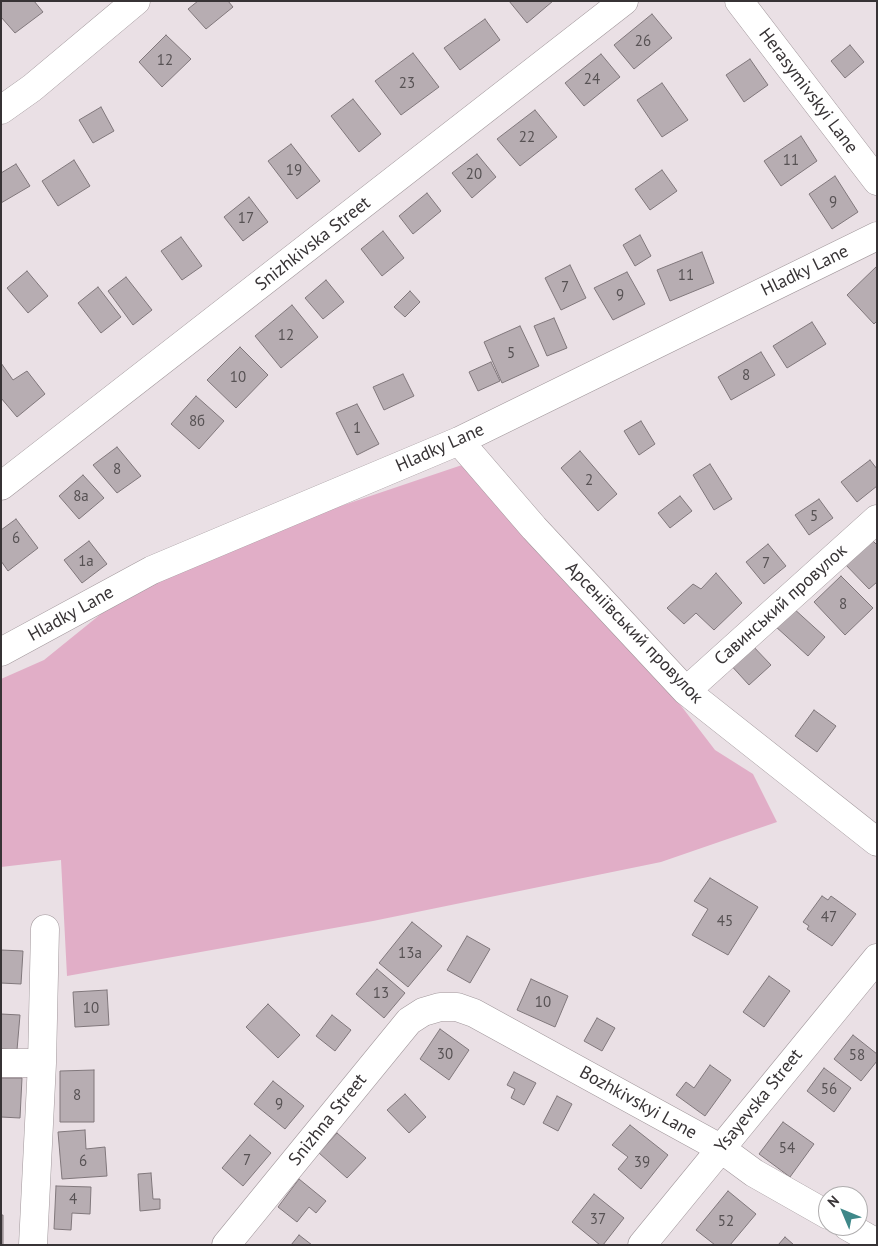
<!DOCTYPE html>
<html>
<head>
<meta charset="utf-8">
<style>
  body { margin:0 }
  #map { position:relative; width:878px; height:1246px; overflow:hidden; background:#eae0e5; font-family:"PT Sans",sans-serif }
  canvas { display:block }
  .frame { position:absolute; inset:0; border:2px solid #373335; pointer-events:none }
  .north { position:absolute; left:818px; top:1186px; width:50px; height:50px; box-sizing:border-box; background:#fff; border:1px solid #afadae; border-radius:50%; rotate:315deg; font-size:14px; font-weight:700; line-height:20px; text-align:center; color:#373335 }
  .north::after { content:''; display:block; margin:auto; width:18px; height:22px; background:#3f8889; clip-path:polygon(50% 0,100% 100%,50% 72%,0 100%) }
</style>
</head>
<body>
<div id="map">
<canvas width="878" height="1246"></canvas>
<div class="frame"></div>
<div class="north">N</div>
</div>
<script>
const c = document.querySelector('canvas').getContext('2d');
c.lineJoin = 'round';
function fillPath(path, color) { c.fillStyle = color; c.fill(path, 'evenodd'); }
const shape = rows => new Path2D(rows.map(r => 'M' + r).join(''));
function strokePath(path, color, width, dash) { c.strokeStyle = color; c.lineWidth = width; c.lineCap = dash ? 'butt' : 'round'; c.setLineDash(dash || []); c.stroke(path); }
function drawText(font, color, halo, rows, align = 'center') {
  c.font = font + ' "PT Sans",sans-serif'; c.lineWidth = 4; c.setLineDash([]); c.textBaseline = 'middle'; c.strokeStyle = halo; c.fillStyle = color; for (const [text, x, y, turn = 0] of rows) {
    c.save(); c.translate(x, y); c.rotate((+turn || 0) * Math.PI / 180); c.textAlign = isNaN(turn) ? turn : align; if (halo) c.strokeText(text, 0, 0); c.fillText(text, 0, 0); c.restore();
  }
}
fillPath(shape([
  [465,464,619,625,715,750,753,774,777,822,661,862,373,921,67,976,61,860,1,867,1,679,44,660,133,588,249,537]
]), '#e1aec7');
const building = shape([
  [1,1,34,1,43,12,15,33,1,17,1,1],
  [198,1,228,1,233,7,206,29,188,9,198,1],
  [509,1,553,1,527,23,509,1],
  [652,14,672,38,634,69,614,45,652,14],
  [485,19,500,40,460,70,444,48,485,19],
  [166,35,191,59,162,87,139,62,166,35],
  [850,45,864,62,845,78,831,61,850,45],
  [413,53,439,87,401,115,375,81,413,53],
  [601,54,620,77,584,106,565,83,601,54],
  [750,59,768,85,744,102,726,75,750,59],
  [662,83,688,120,662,137,637,100,662,83],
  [353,99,381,134,359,152,331,116,353,99],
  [101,107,114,131,93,143,79,120,101,107],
  [535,110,557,137,520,166,497,139,535,110],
  [801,136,817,161,781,186,764,161,801,136],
  [291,144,320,181,297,199,268,161,291,144],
  [477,154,496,177,472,198,452,173,477,154],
  [74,160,90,186,58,206,42,181,74,160],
  [16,164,30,186,1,203,1,173,16,164],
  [662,170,677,191,650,210,635,189,662,170],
  [835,176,858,212,832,229,809,194,835,176],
  [427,193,441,211,413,234,399,216,427,193],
  [249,197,268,222,243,241,224,217,249,197],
  [383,231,404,258,382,276,361,249,383,231],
  [640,235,651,256,635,266,623,245,640,235],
  [181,237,202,266,182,280,161,251,181,237],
  [702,252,714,283,670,301,657,270,702,252],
  [570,265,586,298,561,310,545,278,570,265],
  [877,266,877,321,874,324,847,295,877,266],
  [27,271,48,296,28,313,7,288,27,271],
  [627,272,645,304,613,320,594,288,627,272],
  [126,277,152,310,133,325,108,291,126,277],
  [326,280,344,302,323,319,305,298,326,280],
  [98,287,121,317,101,333,78,303,98,287],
  [410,291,420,302,405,317,394,307,410,291],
  [292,305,318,337,281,368,255,336,292,305],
  [554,318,567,348,547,356,534,326,554,318],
  [812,322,826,344,787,368,773,346,812,322],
  [520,326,539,366,502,383,484,342,520,326],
  [240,347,268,375,236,408,207,380,240,347],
  [761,352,775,375,731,400,718,377,761,352],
  [491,362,500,381,478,391,469,372,491,362],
  [1,363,13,380,27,371,45,394,17,417,1,398,1,363],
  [403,374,414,396,384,410,373,387,403,374],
  [196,396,224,421,199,449,171,424,196,396],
  [357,404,379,444,357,455,336,413,357,404],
  [641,421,655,444,639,455,624,431,641,421],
  [117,447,141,476,117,493,93,465,117,447],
  [580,451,617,494,598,511,561,468,580,451],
  [870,460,877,469,877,486,857,502,841,482,870,460],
  [710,464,732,499,714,510,693,475,710,464],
  [83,475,104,498,79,519,59,496,83,475],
  [680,496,692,511,670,528,658,513,680,496],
  [819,499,833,518,809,535,795,515,819,499],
  [16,519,38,548,8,571,1,561,1,530,16,519],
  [870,538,877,545,877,582,869,589,843,562,870,538],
  [89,541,107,564,82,583,64,560,89,541],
  [768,544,786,566,764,584,746,562,768,544],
  [716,573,742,603,714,630,696,613,684,624,667,608,693,584,701,589,716,573],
  [841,576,873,608,845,635,814,602,841,576],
  [792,607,825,637,808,656,775,626,792,607],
  [750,643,771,665,749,685,728,662,750,643],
  [814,710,836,726,817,752,795,736,814,710],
  [710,878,758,907,728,955,692,935,708,909,694,901,710,878],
  [822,896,828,900,831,896,856,914,832,946,807,929,809,926,803,922,822,896],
  [412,922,442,946,408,987,379,963,412,922],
  [467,936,490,949,470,983,447,970,467,936],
  [1,950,23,951,21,984,1,983,1,950],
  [377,969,405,993,384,1018,356,994,377,969],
  [769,976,790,991,764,1027,743,1012,769,976],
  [531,979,568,996,555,1027,517,1010,531,979],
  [107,990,109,1025,75,1027,73,992,107,990],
  [268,1004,300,1035,278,1058,246,1027,268,1004],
  [1,1014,20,1015,17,1050,1,1049,1,1014],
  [332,1015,351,1030,335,1051,316,1036,332,1015],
  [597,1018,615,1028,602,1051,584,1041,597,1018],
  [440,1029,469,1050,449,1080,420,1059,440,1029],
  [853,1035,877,1054,877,1061,861,1081,834,1059,853,1035],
  [710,1065,731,1080,705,1116,676,1095,686,1082,694,1088,710,1065],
  [824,1068,851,1088,834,1112,807,1091,824,1068],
  [94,1070,94,1122,60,1122,60,1071,94,1070],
  [514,1072,536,1083,524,1105,511,1098,515,1089,507,1085,514,1072],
  [1,1078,22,1078,20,1118,1,1117,1,1078],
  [273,1081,304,1106,285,1129,254,1104,273,1081],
  [405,1094,426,1117,409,1133,387,1110,405,1094],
  [557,1096,572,1104,558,1131,543,1123,557,1096],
  [783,1122,814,1144,790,1177,759,1154,783,1122],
  [630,1125,668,1155,641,1189,618,1169,628,1157,612,1145,630,1125],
  [85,1130,86,1149,105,1147,107,1176,62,1179,58,1132,85,1130],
  [337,1133,366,1158,347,1178,319,1153,337,1133],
  [250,1135,271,1153,243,1186,222,1168,250,1135],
  [151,1173,153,1199,160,1199,160,1209,140,1211,138,1174,151,1173],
  [299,1179,326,1201,316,1213,309,1207,297,1222,278,1207,299,1179],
  [56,1186,91,1187,90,1214,72,1213,71,1230,54,1229,56,1186],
  [728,1191,756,1214,730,1245,715,1245,696,1230,728,1191],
  [594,1194,624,1218,603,1245,600,1245,572,1222,594,1194],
  [1,1215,3,1215,3,1245,1,1245,1,1215],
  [299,1235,312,1245,291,1245,299,1235],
  [785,1237,794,1245,778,1245,785,1237]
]);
fillPath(building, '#b7adb2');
strokePath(building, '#80777b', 1);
const minor = shape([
  [739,1,877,181],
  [1,110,32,88,136,1],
  [459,441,534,528,686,691,877,842],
  [1,486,624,1],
  [1,652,152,570,459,441,877,236],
  [686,691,877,519],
  [1,1063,42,1063],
  [847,1226,877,1243],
  [33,1245,42,1063,45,929],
  [226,1245,409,1021,423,1012,440,1007,457,1007,474,1013,720,1148,754,1173,828,1215],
  [642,1245,877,958]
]);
strokePath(minor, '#a1979b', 29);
strokePath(minor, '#fff', 28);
drawText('15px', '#575254', null, [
  ["26",643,42],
  ["12",165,61],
  ["24",592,80],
  ["23",407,84],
  ["22",527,138],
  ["11",791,161],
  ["19",294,171],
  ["20",474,175],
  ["9",833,203],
  ["17",246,219],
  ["11",686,276],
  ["7",565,288],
  ["9",620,296],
  ["12",286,336],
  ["5",511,354],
  ["8",746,376],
  ["10",238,378],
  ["8б",197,422],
  ["1",357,429],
  ["8",117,470],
  ["2",589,481],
  ["8а",81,497],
  ["5",814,517],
  ["6",16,539],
  ["1а",86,562],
  ["7",766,564],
  ["8",843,605],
  ["47",829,918],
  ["45",725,922],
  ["13а",410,954],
  ["13",381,994],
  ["10",543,1003],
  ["10",91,1009],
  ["30",445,1055],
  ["58",857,1056],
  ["56",829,1090],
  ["8",77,1096],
  ["9",279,1105],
  ["54",787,1149],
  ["7",247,1161],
  ["6",83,1162],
  ["39",642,1163],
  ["4",73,1200],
  ["37",598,1220],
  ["52",726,1222]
]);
drawText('18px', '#373335', '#fff', [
  ["Herasymivskyi Lane",808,91,53],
  ["Snizhkivska Street",313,244,-38],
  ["Hladky Lane",805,271,-26],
  ["Hladky Lane",440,448,-24],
  ["Савинський провулок",781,605,-42],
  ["Hladky Lane",71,614,-29],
  ["Арсеніївський провулок",634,633,46],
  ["Ysayevska Street",759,1101,-51],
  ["Bozhkivskyi Lane",638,1103,29],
  ["Snizhna Street",328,1120,-51]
]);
</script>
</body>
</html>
